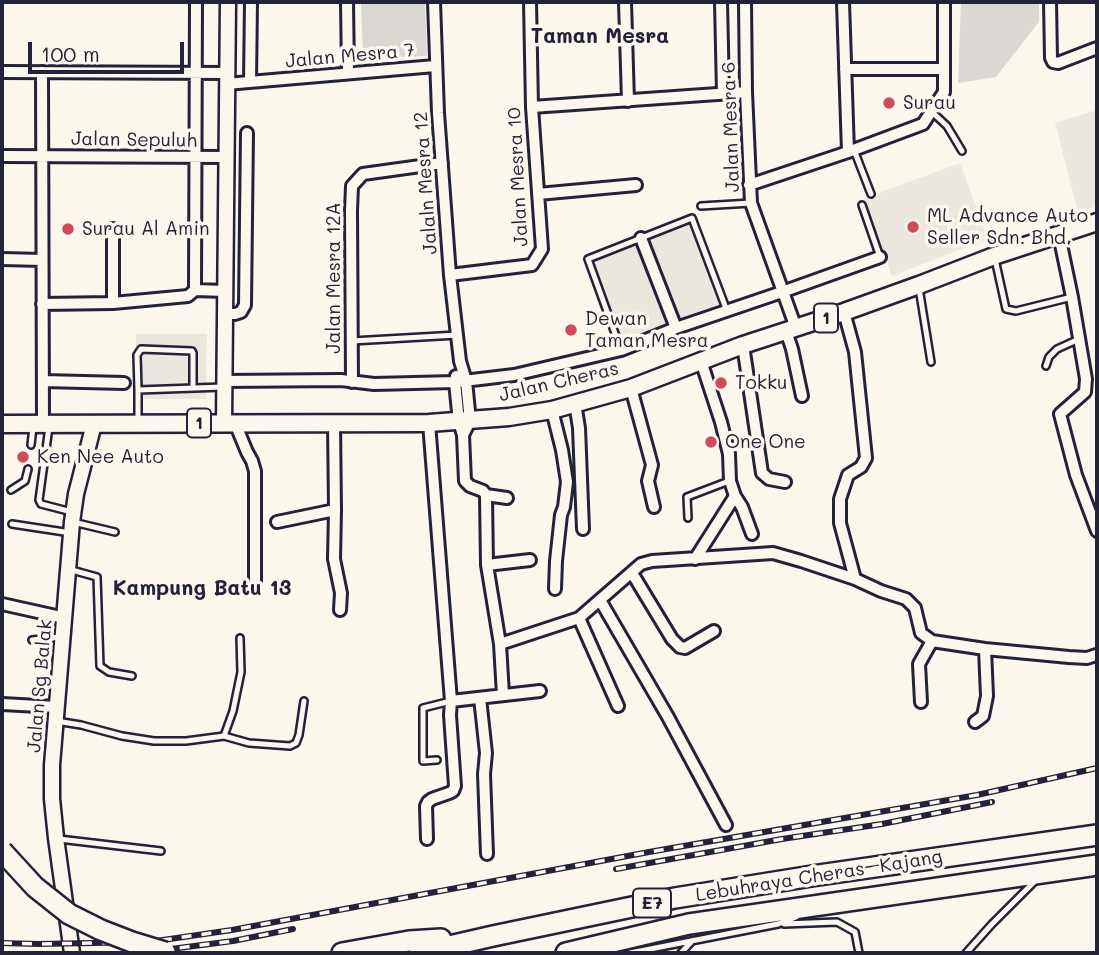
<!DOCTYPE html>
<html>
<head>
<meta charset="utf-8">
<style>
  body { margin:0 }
  #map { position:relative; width:1099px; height:955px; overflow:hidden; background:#fbf7ec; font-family:Mali,sans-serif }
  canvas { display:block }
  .frame { position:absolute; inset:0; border:4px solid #22223b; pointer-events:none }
  .scale { position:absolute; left:28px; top:42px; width:156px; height:32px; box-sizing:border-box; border:4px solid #22223b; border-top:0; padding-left:9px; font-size:21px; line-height:24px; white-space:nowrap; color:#22223b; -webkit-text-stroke:5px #fbf7ec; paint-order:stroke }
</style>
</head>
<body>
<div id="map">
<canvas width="1099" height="955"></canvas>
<div class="frame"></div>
<div class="scale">100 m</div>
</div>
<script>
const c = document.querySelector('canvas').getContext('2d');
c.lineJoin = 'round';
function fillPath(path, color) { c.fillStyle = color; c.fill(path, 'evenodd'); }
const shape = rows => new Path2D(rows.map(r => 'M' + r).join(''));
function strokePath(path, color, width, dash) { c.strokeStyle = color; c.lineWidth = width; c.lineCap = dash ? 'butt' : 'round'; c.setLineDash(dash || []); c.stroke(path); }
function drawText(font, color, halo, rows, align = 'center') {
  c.font = font + ' Mali,sans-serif'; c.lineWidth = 7; c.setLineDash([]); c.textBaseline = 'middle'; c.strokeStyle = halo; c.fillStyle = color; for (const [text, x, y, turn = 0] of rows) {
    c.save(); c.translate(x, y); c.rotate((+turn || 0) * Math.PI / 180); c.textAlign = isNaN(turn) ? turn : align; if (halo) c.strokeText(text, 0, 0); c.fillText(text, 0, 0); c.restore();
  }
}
fillPath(shape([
  [1097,110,1097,206,1078,212,1055,123],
  [960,163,988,239,892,276,863,199],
  [691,221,724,308,622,346,592,261],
  [136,334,207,334,206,399,136,399]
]), '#ebe7df');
fillPath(shape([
  [361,2,425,2,427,56,363,58],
  [961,2,1039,2,1039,22,996,77,958,83]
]), '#dbd8d3');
const lane = shape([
  [931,111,947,126,962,151],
  [854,150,871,194],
  [862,205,880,257],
  [701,206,751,203],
  [995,259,1006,309,1016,311,1072,297],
  [919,288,931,362],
  [352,341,457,335],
  [621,350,588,259,692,218,727,311],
  [1046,366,1049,357,1057,349,1079,339],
  [138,390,137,355,141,349,192,351,193,353,193,388],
  [138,421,138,390,223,387],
  [49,427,39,500,41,504,72,512],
  [31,445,33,427],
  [11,490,25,481,28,469],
  [688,518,687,497,729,481],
  [73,522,115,532],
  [12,524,71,533],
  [68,569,97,577,100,666,109,672,132,676],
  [32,640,61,637],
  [56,721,81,725,122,736,154,741,186,741,224,736,249,743,290,746,296,743,299,735,304,701],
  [224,736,233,711,241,672,240,638],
  [437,760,423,761,423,708,451,701],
  [59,839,161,851],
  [784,924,837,922,855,932,859,953],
  [630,953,778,924,796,917],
  [681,953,692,941],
  [966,953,992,924,1035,881]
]);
const street = shape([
  [347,2,348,73],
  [434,2,438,113,450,275,460,361,466,381,470,421,463,435],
  [625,2,628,101],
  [721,2,723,93],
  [745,2,746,92,751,203,796,328],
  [843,2,848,152],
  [1050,2,1051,58,1053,62,1058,63,1097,48],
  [845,69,944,69],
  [2,72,226,73],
  [42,72,43,424],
  [250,82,251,2],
  [226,84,435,66],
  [532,107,746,92],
  [2,156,226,157],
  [749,185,848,152,923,124,944,92,944,2],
  [538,194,636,185],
  [1059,235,1072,297,1086,379,1085,392,1060,414,1076,475,1097,531],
  [641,238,676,328],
  [2,259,42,260],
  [450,275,532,265,542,249,532,107,530,2],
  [195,290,196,2],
  [113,303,113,229],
  [42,304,113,303,188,296,195,290,225,291],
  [844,312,855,352,866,458,861,467,848,475,840,499,840,523,855,579],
  [225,314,235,314,241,312,245,305,247,133],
  [786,331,792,349,802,396],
  [743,345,762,473,769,479,785,482],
  [701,361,721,422,729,454,730,481,735,496,742,507,752,534],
  [456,376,455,382,459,422,463,435,465,481,470,486,483,491,486,495,487,565,500,644,503,695],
  [43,381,124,383],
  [224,381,341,380,374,384,455,382,514,375,621,350,676,328,782,292,880,257],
  [352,382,351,211,352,186,363,174,442,163],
  [631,388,652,465,648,481,654,507],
  [575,403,579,428,583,529],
  [552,410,562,450,567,482,564,507,561,515,556,561,555,589],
  [235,423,247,452,252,461,255,471,255,581],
  [486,495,507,498],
  [335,510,334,559,341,593,340,610],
  [277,522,335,510,334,423],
  [695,559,735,496],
  [487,565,530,560],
  [632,573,672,639,680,647,685,648,714,631],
  [600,600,668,717,726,825],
  [2,604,65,618],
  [579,618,618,706],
  [932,641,985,649,1069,657,1087,658,1096,655],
  [500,644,579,618,641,564,652,561,773,553,801,561,855,579,881,591,906,599,915,608,921,633,932,641,919,664,921,702],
  [480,698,486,753,484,774,487,854],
  [451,701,540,691],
  [2,704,57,707],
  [975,722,983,716,987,696,985,649],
  [427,839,426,806,428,802,432,799,449,793,453,791,455,786,450,715,451,701,429,423]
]);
const secondary = shape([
  [224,423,228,2],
  [72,953,56,838,52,799,52,765,72,522,76,494,94,424]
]);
const primary = shape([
  [2,424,429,423,509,417,552,410,631,388,743,345,844,312,919,285,994,256,1097,222]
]);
const highway = shape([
  [342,953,409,941,441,939],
  [419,953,493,936,675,898,812,876,1097,835],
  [566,953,689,924,1097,865]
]);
strokePath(lane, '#22223b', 10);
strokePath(street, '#22223b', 16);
strokePath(secondary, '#22223b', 19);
strokePath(primary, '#22223b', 21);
strokePath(highway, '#22223b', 24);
strokePath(lane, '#fbf7ec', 5);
strokePath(street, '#fbf7ec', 10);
strokePath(secondary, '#fbf7ec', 14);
strokePath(primary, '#fbf7ec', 16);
strokePath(highway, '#fbf7ec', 19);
const rail = shape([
  [616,869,782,839,882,824,992,802],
  [2,943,38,944,149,942,232,930,649,852,977,795,1097,768],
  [140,953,233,941,293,929]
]);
strokePath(rail, '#22223b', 6);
strokePath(rail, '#fbf7ec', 3.5, [10]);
const highwayBridge = shape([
  [2,851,35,887,69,914,101,930,132,942,165,952]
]);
strokePath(highwayBridge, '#22223b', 24, []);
strokePath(highwayBridge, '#fbf7ec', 19);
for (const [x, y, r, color] of [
  [889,103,7,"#d1495b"],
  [913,227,7,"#d1495b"],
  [68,229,7,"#d1495b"],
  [571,330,7,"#d1495b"],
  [721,383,7,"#d1495b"],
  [711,442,7,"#d1495b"],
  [23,457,7,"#d1495b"]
]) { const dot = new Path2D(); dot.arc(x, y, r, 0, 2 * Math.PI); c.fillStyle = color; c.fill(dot); strokePath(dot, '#fbf7ec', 2.5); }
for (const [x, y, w] of [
  [826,318,24],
  [199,423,24],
  [652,903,38]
]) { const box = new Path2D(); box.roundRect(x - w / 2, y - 14.5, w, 29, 5); c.fillStyle = '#fbf7ec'; c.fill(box); strokePath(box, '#22223b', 2); }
drawText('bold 18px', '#22223b', null, [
  ["1",826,318],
  ["1",199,423],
  ["E7",652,903]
]);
drawText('19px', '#22223b', '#fbf7ec', [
  ["Jalan Mesra 7",350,56,-5],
  ["Jalan Mesra 6",731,127,-92],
  ["Jalan Sepuluh",134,140,1],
  ["Jalan Mesra 10",518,177,-93],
  ["Jalaln Mesra 12",426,183,-94],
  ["Jalan Mesra 12A",334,278,-90],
  ["Jalan Cheras",559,382,-13],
  ["Jalan Sg Balak",40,686,-85],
  ["Lebuhraya Cheras–Kajang",819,876,-9]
]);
drawText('19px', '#22223b', '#fbf7ec', [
  ["Surau",903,103],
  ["ML Advance Auto",927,216],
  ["Seller Sdn. Bhd.",927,238],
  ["Surau Al Amin",82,229],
  ["Dewan",585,319],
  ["Taman Mesra",585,341],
  ["Tokku",735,383],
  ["One One",725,442],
  ["Ken Nee Auto",37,457]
], 'left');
drawText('bold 21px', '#22223b', '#fbf7ec', [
  ["Taman Mesra",600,37],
  ["Kampung Batu 13",202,589]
]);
</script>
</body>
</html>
